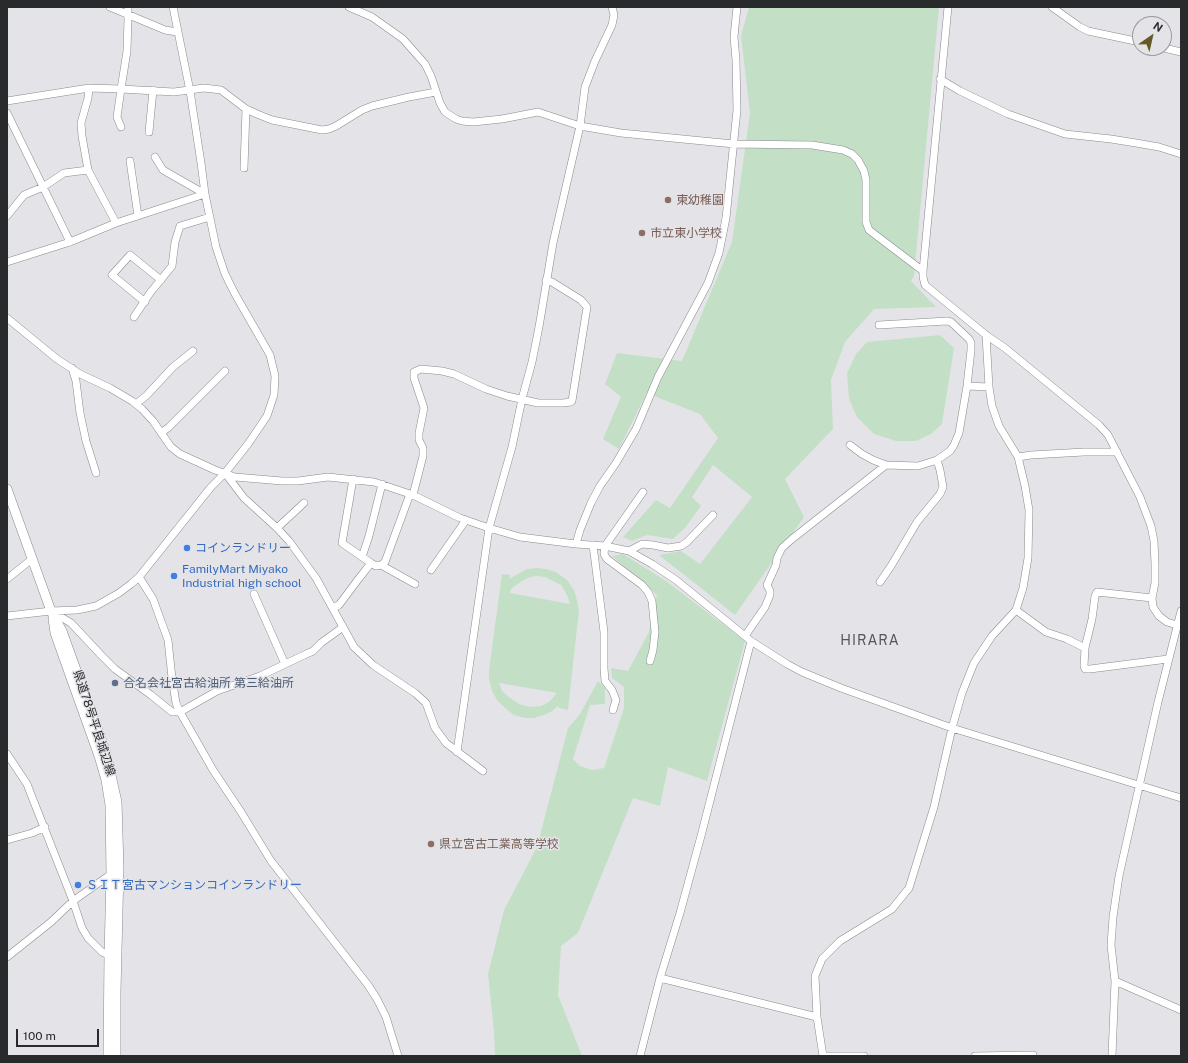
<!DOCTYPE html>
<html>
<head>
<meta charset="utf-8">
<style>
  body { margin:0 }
  #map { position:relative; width:1188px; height:1063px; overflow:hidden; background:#e4e4e8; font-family:"Public Sans",sans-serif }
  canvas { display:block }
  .frame { position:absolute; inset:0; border:8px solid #292a2b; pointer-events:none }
  .north { position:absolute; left:1132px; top:16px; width:40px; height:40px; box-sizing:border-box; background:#e4e4e8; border:1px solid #999a9c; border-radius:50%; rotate:34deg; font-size:11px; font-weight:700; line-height:16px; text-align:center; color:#292a2b }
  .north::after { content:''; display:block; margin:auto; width:14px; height:18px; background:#645a26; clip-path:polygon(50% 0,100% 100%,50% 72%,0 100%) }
  .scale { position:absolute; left:16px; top:1029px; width:83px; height:18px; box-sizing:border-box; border:2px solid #292a2b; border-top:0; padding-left:5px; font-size:12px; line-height:14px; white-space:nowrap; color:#292a2b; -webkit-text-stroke:3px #e4e4e8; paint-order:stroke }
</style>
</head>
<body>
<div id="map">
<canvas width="1188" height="1063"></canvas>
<div class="frame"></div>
<div class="north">N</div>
<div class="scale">100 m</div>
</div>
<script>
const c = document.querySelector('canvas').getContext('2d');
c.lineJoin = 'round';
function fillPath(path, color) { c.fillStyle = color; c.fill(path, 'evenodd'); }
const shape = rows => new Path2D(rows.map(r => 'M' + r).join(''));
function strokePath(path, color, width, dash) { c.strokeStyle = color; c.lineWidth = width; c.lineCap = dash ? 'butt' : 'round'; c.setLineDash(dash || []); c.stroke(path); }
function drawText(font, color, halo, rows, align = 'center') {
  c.font = font + ' "Public Sans","Noto Sans JP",sans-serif'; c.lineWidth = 3; c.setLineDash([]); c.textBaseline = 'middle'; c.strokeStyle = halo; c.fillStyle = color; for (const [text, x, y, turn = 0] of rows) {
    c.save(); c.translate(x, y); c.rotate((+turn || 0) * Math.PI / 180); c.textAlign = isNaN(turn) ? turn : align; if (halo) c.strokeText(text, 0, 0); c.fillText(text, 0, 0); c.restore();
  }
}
fillPath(shape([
  [749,7,939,7,914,276,911,281,936,307,874,309,845,342,831,380,833,429,785,479,804,517,735,615,659,555,681,551,700,564,752,497,713,465,692,497,701,506,685,528,673,539,647,535,632,541,623,537,656,500,670,508,718,438,700,414,659,398,647,392,619,449,603,439,621,397,605,384,617,353,682,361,732,242,750,113,741,36],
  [940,335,954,348,942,424,931,434,916,441,896,441,874,434,857,417,849,399,847,373,856,354,867,342],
  [623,554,666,581,745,641,707,781,668,767,660,806,633,798,578,933,561,946,558,995,582,1056,495,1056,494,1032,488,974,504,910,537,847,568,728,580,714,598,681,605,688,605,704,590,705,573,759,580,766,592,770,604,768,624,708,624,687,612,678,611,668,628,671,649,632,657,595,612,556],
  [537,568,546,569,556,572,567,580,575,592,579,610,568,710,559,708,558,706,552,711,544,715,534,718,525,718,514,715,506,709,497,700,492,691,489,679,489,670,502,574,510,575,509,579,527,569],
  [536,576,545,577,561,585,567,595,570,604,510,593,511,589,519,583,528,578],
  [499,683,557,693,549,702,541,706,530,707,519,704,510,698,502,691]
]), '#c3e0c6');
const minor = shape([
  [110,7,165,30,177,32],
  [128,7,128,19,127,51,121,89,174,92,204,88,221,90,246,109,257,114,272,120,322,130,329,129,336,126,362,110,372,106,409,97,436,92],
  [349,7,372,17,403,39,425,64,431,76,440,103,445,112,456,119,462,121,473,122,502,119,538,112,580,126,621,133,734,144,812,145,843,150,852,154,858,160,864,171,866,180,866,222,869,230,923,271],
  [948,7,923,271,923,277,925,285,986,335,1005,348,1099,425,1108,435,1140,497,1151,526,1154,541,1155,564,1155,583,1152,598,1153,607,1159,616,1167,622,1177,625],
  [1052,7,1080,27,1088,31,1140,42],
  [1164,48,1181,52],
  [940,79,960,91,1008,114,1065,134,1111,139,1136,143,1159,147,1181,154],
  [89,88,88,98,81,123,82,136,88,170,116,223],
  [7,101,89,88,121,89,117,117,121,127],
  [7,113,70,242],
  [149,132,153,90],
  [155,157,163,170,205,194],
  [130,161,138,216],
  [244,168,246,109],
  [7,216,24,195,43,187,64,173,88,170],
  [7,262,70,242,116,223,205,194],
  [145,302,112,275,130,255,161,280],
  [134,317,150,293,172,266,175,242,180,226,210,217],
  [7,318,57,359,80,374,110,388,132,401,142,409,153,421,171,447,180,454,215,470,235,477,282,481,298,481,328,477,374,482,413,495,460,518,489,528,520,537,576,544,605,546,629,551,652,564,676,580,751,641,787,664,802,672,841,688,952,728,1181,798],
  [72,368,76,381,80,413,86,441,96,473],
  [967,386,989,387],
  [136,404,147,395,173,367,193,351],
  [161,433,169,427,225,371],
  [850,445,862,454,873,460,886,465,918,466,937,460,950,451,954,445,959,433,967,386,971,350,971,343,969,339,951,322,947,321,879,325],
  [1018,457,1031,455,1084,452,1117,452],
  [225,473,244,498,277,528,289,541,316,578,354,647,373,665,415,693,426,703,435,728,446,743,483,771],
  [353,479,342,543,371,563,376,566,381,565,415,584],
  [643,492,605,546,604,554,607,559,642,585,648,592,652,601,655,632,653,650,650,661],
  [413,495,423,456,423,448,419,440,419,433,424,408,414,378,414,372,421,369,442,371,454,374,486,389,507,396,538,403,563,403,571,402,572,401,587,307,581,300,552,282,546,280],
  [277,528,304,503],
  [576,544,580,530,591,503,600,486,616,463,636,429,658,377,708,283,719,253,726,218,737,110,736,60,734,37,737,7],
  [593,545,604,632,604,668,605,681,612,690,616,700,613,710],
  [629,551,642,544,653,545,668,548,681,546,687,542,713,515],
  [362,557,369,536,382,484],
  [381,565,385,562,410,494],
  [431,570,466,520],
  [139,577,153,599,168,640,172,678,176,703,180,712,213,770,241,812,271,861,368,985,377,999,386,1017,398,1056],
  [7,579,32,559],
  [880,582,891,566,917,522,940,494,943,487,940,470,937,460],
  [254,594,285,664],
  [1152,598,1097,592,1095,596,1092,619,1085,648,1084,666,1085,669,1090,669,1168,659],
  [333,608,339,605,357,581,371,563],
  [1016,610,1046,632,1067,639,1085,648],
  [51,611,71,623,101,655,115,669,151,695,172,712,180,712,217,691,260,676,302,656,313,651,321,643,343,627],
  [7,616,51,611,77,610,96,606,119,593,131,584,139,577,211,487,225,473,248,444,267,416,274,395,275,376,270,355,235,294,225,274,216,247,205,194,201,163,190,91,173,7],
  [745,636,765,607,770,595,770,591,767,585,776,565,777,558,782,548,792,539,886,465],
  [457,752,489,528,512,447,522,399,532,362,539,327,553,243,580,126,585,87,595,61,612,25,614,15,612,7],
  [7,754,27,784,32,797,73,901,82,928,88,938,102,952,113,957],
  [7,840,32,833,45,827],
  [7,957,51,922,73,901,114,872],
  [660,978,817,1017],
  [1115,981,1181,1010],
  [640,1056,660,978,680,913,701,836,751,641],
  [823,1056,817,1017,815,976,822,959,840,941,892,909,909,888,934,807,952,728,962,693,974,663,992,636,1016,610,1023,588,1028,558,1029,510,1025,486,1018,457,999,426,992,406,989,387,986,335],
  [823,1056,864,1056],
  [975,1056,1033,1055],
  [1112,1056,1115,981,1111,945,1113,917,1119,876,1158,702,1181,611]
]);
const major = shape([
  [7,489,51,611,62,631,106,753,117,802,119,869,116,992,116,1056],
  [53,618,55,633,99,756,106,780,110,805,111,874,109,955,108,1056]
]);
strokePath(minor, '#898a8d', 8);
strokePath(major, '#898a8d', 10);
strokePath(minor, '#fff', 7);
strokePath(major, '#fff', 9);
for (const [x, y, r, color] of [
  [668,200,4,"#8d6e63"],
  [642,233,4,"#8d6e63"],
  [187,548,4,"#3f7fe0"],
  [174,576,4,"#3f7fe0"],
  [115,683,4,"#5c6f8a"],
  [431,844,4,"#8d6e63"],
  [78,885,4,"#3f7fe0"]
]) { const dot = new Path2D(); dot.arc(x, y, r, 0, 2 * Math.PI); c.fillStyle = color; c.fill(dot); strokePath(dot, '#e4e4e8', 1.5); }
drawText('12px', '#785e54', '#e4e4e8', [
  ["東幼稚園",676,200],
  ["市立東小学校",650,233],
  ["県立宮古工業高等学校",439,844]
], 'left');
drawText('12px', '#366cbe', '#e4e4e8', [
  ["コインランドリー",195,548],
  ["FamilyMart Miyako",182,569],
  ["Industrial high school",182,583],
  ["ＳＩＴ宮古マンションコインランドリー",86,885]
], 'left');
drawText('12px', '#4e5e75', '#e4e4e8', [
  ["合名会社宮古給油所 第三給油所",123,683]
], 'left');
drawText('12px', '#292a2b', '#e4e4e8', [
  ["県道78号平良城辺線",94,723,72]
]);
c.letterSpacing = '1px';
drawText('14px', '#56575a', '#e4e4e8', [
  ["HIRARA",870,641]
]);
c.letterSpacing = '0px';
</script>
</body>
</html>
